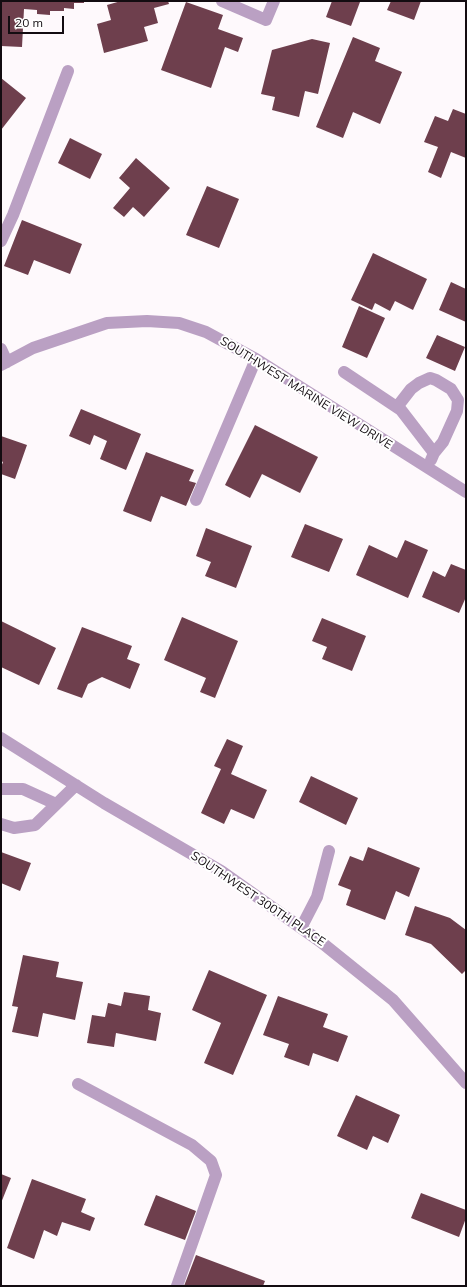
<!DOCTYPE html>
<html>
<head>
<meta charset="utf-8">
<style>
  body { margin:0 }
  #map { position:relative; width:467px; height:1287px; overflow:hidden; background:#fef9fc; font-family:Mulish,sans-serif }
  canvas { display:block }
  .frame { position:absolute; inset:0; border:2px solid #130c11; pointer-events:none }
  .scale { position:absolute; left:8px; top:16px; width:56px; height:18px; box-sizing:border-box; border:2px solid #130c11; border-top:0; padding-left:5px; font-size:12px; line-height:14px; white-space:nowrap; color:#130c11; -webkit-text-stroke:3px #fff; paint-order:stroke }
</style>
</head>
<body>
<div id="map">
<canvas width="467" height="1287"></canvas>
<div class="frame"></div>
<div class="scale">20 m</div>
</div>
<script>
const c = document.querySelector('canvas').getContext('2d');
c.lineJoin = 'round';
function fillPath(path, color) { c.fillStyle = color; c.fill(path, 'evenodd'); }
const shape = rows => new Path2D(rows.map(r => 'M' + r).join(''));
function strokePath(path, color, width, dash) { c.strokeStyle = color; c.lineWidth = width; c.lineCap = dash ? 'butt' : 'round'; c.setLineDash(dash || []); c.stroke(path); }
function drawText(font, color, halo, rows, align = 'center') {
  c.font = font + ' Mulish,sans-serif'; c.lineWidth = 4; c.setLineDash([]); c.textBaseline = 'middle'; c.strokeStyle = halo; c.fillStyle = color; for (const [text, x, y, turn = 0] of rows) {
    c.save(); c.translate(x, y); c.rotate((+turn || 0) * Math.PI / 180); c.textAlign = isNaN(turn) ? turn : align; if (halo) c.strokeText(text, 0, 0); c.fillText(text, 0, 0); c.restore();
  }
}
fillPath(shape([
  [1,1,84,1,84,3,74,3,74,9,64,8,64,11,50,11,50,15,37,14,37,10,24,9,22,47,1,46],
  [121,1,168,1,169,4,154,8,158,23,144,27,148,41,104,53,97,24,111,20,107,5],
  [332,1,360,2,351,26,326,17],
  [391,1,421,1,414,20,387,10],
  [186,2,223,15,218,29,243,38,238,52,225,47,211,88,161,70],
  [353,37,380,48,375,61,402,72,380,124,353,112,343,138,316,127],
  [312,39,330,43,318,94,305,91,299,117,272,110,275,97,261,94,272,50],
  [1,78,26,98,1,130],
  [453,109,466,114,466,158,451,152,441,178,428,172,438,147,424,142,435,116,448,121],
  [70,138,102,154,90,179,58,163],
  [136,158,170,188,144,217,133,207,124,217,113,208,130,188,119,178],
  [207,186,239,199,219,248,186,235],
  [22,220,82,244,70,274,34,260,28,275,4,266],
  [373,253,427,279,413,310,395,301,390,311,375,303,372,310,351,300],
  [451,282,466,289,466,322,439,310],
  [359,306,385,318,367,358,342,347],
  [437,335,465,347,455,371,426,358],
  [81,409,141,434,126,470,100,459,107,441,94,435,90,445,69,436],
  [255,425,318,457,300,493,262,474,250,498,225,485],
  [1,436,27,445,15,479,1,474,1,467,3,462,1,461],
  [146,452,194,470,189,481,196,483,186,506,161,496,151,522,123,511],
  [305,524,343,539,329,572,291,557],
  [206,528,252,546,236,588,205,576,211,562,196,556],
  [405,540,428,550,408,598,356,575,369,545,397,558],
  [451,564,466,570,466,597,459,613,422,597,433,571,445,577],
  [182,617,238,641,215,698,200,692,206,678,164,660],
  [322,618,366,636,352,671,322,659,327,647,312,641],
  [1,621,56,648,39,685,1,667],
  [82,627,132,646,127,659,140,664,130,689,102,677,88,684,82,698,57,689],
  [227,739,243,746,231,774,267,790,254,819,231,809,224,824,201,813,221,769,214,766],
  [311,776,358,798,346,825,299,802],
  [368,847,420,868,409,897,396,891,385,920,346,905,351,890,338,885,350,856,363,861],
  [1,852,31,863,20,891,1,883],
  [415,906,450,918,466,930,466,970,462,974,431,944,405,935],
  [23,955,59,962,56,977,83,982,75,1020,43,1013,38,1037,12,1032,18,1007,12,1006],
  [209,970,267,995,233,1075,204,1063,221,1023,192,1010],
  [124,992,150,996,148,1010,161,1013,156,1041,116,1033,114,1047,87,1043,92,1015,105,1017,108,1003,121,1006],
  [278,996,328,1014,323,1027,348,1036,338,1062,313,1053,309,1066,284,1057,289,1044,263,1035],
  [356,1095,400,1115,388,1143,373,1136,367,1150,337,1136],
  [1,1174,11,1178,1,1203],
  [32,1179,86,1199,81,1212,95,1218,90,1231,62,1222,57,1236,44,1230,34,1259,7,1248],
  [421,1193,466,1210,466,1218,459,1237,411,1218],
  [156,1195,196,1211,185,1240,144,1225],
  [196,1255,265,1281,263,1286,184,1286]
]), '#6e3f4d');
strokePath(shape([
  [222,1,266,20,274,1],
  [1,241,13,215,68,71],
  [1,349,7,362],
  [1,365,33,348,107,323,147,321,179,323,206,332,256,359,466,492],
  [344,372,401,410,434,453,431,460],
  [397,407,411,389,419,383,430,378,436,380,451,389,458,400,457,411,443,442,434,453],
  [196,500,256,359],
  [1,738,104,803,221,871,321,942,393,1000,466,1083],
  [1,789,23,789,56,804],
  [1,824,14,828,35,825,76,785],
  [301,928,317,897,329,851],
  [78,1084,192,1145,211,1161,216,1175,177,1286]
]), '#baa0c3', 12);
drawText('12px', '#130c11', '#fff', [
  ["SOUTHWEST MARINE VIEW DRIVE",306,393,32],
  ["SOUTHWEST 300TH PLACE",258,899,34]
]);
</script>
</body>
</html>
